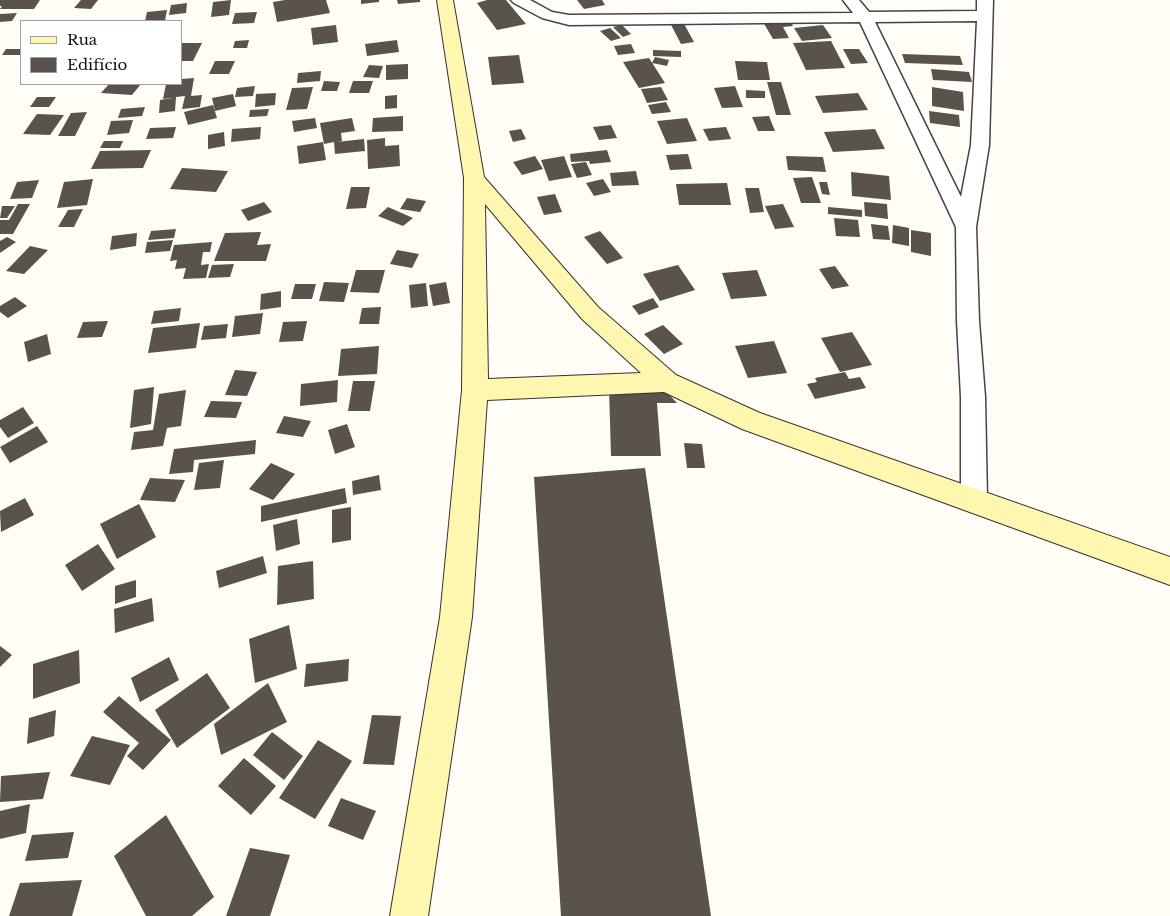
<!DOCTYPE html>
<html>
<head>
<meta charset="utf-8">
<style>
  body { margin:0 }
  #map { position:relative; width:1170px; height:916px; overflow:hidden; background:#fffdf5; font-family:"Libre Baskerville",serif }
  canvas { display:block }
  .legend { position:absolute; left:20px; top:20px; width:162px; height:65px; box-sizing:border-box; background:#fff; border:1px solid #a0a0a0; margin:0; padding:6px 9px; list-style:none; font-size:15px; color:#111 }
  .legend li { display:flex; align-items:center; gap:10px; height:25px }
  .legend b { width:25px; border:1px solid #a0a0a0 }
</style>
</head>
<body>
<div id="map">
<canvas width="1170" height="916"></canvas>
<ul class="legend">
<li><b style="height:6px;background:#fff6b0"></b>Rua</li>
<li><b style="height:14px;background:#5a524d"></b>Edifício</li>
</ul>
</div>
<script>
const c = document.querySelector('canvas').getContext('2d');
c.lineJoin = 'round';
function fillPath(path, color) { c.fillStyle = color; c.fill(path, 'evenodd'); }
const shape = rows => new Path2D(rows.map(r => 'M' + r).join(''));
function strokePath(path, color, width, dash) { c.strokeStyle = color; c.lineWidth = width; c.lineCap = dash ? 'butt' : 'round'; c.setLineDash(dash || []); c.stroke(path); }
fillPath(shape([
  [0,0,40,0,34,9,0,9,2,6,0,6],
  [81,0,98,0,91,9,74,8],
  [231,0,229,15,211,17,213,2],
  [285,0,326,0,330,13,277,22,273,2],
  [361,0,379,0,379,2,361,4],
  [397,0,420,0,420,2,398,4],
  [487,0,506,0,526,24,497,30,477,3],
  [577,0,602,0,605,5,584,9],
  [187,3,186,13,169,15,171,5],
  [167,10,165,21,145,21,147,12],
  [257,12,254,23,232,24,235,13],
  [17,13,12,21,0,22,0,14],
  [790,20,793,26,783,27,789,38,773,39,763,22],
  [683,22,694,42,681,44,670,23],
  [336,25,338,42,313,45,311,28],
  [622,25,631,34,623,37,613,27],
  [823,25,832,38,802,41,794,28],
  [610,28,621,38,611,41,600,31],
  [249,40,247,48,233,48,235,41],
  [397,40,399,52,367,56,365,44],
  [831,41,845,68,806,70,793,43],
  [182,43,202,43,193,61,181,61],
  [631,44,635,53,618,55,614,46],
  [6,49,21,49,21,55,2,55],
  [843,49,859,49,868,63,851,64],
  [653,50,681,51,681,57,653,56],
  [902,54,960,56,963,65,905,63],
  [519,55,524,83,492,85,488,57],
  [655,57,669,60,667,66,652,63],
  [649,58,665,83,639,88,623,62],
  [215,61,235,61,229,74,209,74],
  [735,61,767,62,770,80,738,80],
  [408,64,408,79,386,80,386,65],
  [369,65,383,66,379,78,363,77],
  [931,69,969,72,972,82,933,80],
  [321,71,320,81,297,83,298,73],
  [194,78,191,96,202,95,200,107,182,109,185,96,176,97,175,111,159,113,160,100,173,98,163,99,166,84,181,84,181,79],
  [324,81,340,82,337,91,321,91],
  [353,81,373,81,369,93,349,93],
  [767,82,781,82,791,115,776,115],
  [109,84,141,84,132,95,101,93],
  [255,86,253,96,235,97,237,88],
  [735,86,743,107,722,108,714,88],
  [313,87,307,109,286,110,292,88],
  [661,87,668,100,647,103,641,89],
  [932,87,963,92,964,111,932,106],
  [746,90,765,91,765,98,746,98],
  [276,93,275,105,255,107,256,94],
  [858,93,868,110,823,113,815,96],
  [233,94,236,106,215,111,212,98],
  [397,95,397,108,385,109,385,96],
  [37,97,56,97,49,107,30,107],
  [666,102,671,112,652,114,648,105],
  [213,105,217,118,188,125,184,112],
  [145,107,142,116,118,118,121,109],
  [269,109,267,116,249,117,250,110],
  [929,111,959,115,960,127,930,123],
  [87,112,75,136,58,136,71,113],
  [37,114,64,115,50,135,23,134],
  [403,116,403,131,372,132,373,118],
  [769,116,775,131,758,131,752,117],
  [315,118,317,128,294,132,292,121],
  [352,118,355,131,341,133,342,141,336,142,364,139,365,151,335,154,334,142,324,144,320,123],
  [687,118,697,141,667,144,657,121],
  [133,120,129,133,107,135,111,121],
  [611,125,617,138,599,140,593,127],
  [176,127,173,138,146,139,150,128],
  [261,127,260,139,231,142,232,129],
  [726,127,731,139,709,141,703,129],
  [521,129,526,139,513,142,509,131],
  [875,129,885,149,833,152,824,132],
  [224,132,225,146,208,149,208,135],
  [385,138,385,146,399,145,400,166,368,169,367,140],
  [104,141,123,141,120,148,100,148],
  [323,142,326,160,299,164,297,146],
  [151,150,143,168,91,169,100,151],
  [607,150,611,162,590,164,589,161,571,162,570,154],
  [688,154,692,169,670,170,666,155],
  [535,156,543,169,522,175,513,162],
  [564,156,572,177,549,181,541,160],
  [786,156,823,157,826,172,788,170],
  [586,162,592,175,577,178,571,164],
  [182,168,228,171,216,192,170,189],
  [636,171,639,185,612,186,610,173],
  [851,172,889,176,891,200,852,196],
  [812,177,821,203,801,203,793,178],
  [93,179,87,205,57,208,64,182],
  [603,179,611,192,594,196,586,183],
  [39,180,32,198,10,199,17,182],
  [819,182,827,182,830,195,822,194],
  [727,183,731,205,679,205,676,184],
  [351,187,370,187,366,208,346,209],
  [745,188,759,188,764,212,750,213],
  [555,194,562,212,544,215,537,197],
  [407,198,426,201,420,212,400,209],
  [264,202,272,212,248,221,241,210],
  [864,202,887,204,888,219,865,216],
  [18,204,30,204,13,234,0,234,0,220,9,220],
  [783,204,794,227,775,229,765,206],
  [2,206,15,206,7,218,0,218],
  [388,207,413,218,403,226,378,216],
  [828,207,862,210,862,217,828,214],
  [83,209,74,227,58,227,68,210],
  [834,218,858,220,860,237,836,236],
  [871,224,888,226,890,240,873,239],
  [893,225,909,228,909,246,892,243],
  [176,229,174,238,148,240,151,231],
  [911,230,931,233,931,256,911,252],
  [600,231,623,258,607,264,584,237],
  [261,232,257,245,271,244,266,261,214,261,225,233],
  [137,233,136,246,110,250,112,236],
  [7,237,16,242,0,253,0,241],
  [173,240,170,251,145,253,147,242],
  [212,242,210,252,203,252,201,265,209,264,206,278,183,279,186,268,175,269,177,260,170,261,174,245],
  [30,246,48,250,24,274,6,271],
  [397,250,419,254,412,268,390,264],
  [234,264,230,277,208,278,212,265],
  [678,265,695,290,660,301,643,274],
  [835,266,849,286,832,289,819,269],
  [356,270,385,270,379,293,350,292],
  [757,270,767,296,731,299,722,273],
  [324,282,349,283,344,302,319,301],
  [446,282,450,303,433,306,429,285],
  [426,283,428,306,411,308,409,285],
  [295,284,316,284,312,299,291,299],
  [281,291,281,307,260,310,261,294],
  [15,297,27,306,8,318,0,312,0,306],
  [653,298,659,307,639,315,632,306],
  [381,307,379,324,359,324,362,308],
  [181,308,179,321,151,324,154,311],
  [263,313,260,334,232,337,235,316],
  [108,321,102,337,77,338,83,322],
  [307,321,303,341,279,342,283,322],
  [200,323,196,348,148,353,153,328],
  [228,324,226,338,201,340,204,326],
  [663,325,683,344,664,354,644,334],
  [852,332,872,365,840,372,821,338],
  [47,334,51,354,28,362,24,342],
  [774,341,787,373,748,378,735,346],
  [379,346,377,374,338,376,341,349],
  [235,370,257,372,247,396,225,395],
  [845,372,849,379,860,377,866,388,815,399,807,384,817,382,815,378],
  [338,380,337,402,300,406,301,384],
  [353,381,375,381,370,411,348,411],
  [154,387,151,424,130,428,134,390],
  [609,388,663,388,677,403,657,403,661,456,611,456],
  [186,390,181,426,167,428,163,446,131,450,134,432,153,430,159,394],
  [211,401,242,402,236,418,204,417],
  [23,407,34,423,8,438,0,427,0,420],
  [284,416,311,421,303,437,276,433],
  [347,424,355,447,335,454,328,430],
  [37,426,48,442,10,463,0,447],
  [256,440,255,454,194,460,193,472,169,474,174,449],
  [684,443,702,444,705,468,687,468],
  [224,460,220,488,194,490,199,463],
  [271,463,295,474,273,500,249,489],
  [645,468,711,916,561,916,534,477],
  [379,475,381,490,353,495,352,481],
  [150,478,185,480,175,502,140,500],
  [345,488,347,503,261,522,261,506],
  [25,498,34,515,1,532,0,511],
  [139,504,156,537,117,559,100,524],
  [351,507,351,540,332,543,332,510],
  [297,519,300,544,276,551,273,525],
  [98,544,115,569,82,591,65,565],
  [263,556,267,573,219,588,216,571],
  [313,561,314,599,277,605,278,566],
  [136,580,136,597,115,604,115,586],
  [152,598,154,621,115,633,114,609],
  [289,625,297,669,255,683,249,639],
  [0,646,12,655,0,667],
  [79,650,80,683,33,699,33,664],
  [169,657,179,680,140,702,131,678],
  [349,659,348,681,304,687,306,664],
  [207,673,230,708,177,748,155,710],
  [268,683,287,722,221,755,214,724],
  [119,696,171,740,143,770,127,756,139,743,103,712],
  [56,710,54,736,27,744,29,718],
  [372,715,401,716,394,765,363,764],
  [272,732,303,756,284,780,253,755],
  [92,736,130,745,110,785,70,776],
  [318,740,352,761,315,819,279,798],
  [244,758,276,786,251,815,218,786],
  [50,772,43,799,0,802,1,776],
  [341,798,376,811,363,840,328,826],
  [30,804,26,833,0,839,0,811],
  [166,815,214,897,192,916,146,916,114,856],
  [74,832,68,858,25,861,32,835],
  [250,848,290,855,270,916,226,916],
  [82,880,72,916,9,916,20,883]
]), '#5a524d');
const street = shape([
  [511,0,530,0,552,12,569,15,853,13,843,0,859,0,869,12,977,11,977,0,993,0,989,145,976,227,979,321,985,397,987,500,983,508,974,511,965,508,961,500,961,397,957,321,956,227,860,22,569,25,542,18,514,3,511,0],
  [977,21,971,145,961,197,875,22,977,21]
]);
const secondary = shape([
  [437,0,453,0,484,177,598,307,676,375,760,413,1170,557,1170,585,742,429,664,392,487,400,472,617,428,916,390,916,440,617,462,390,464,178,437,0],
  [485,204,582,319,641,373,488,379,485,204]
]);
strokePath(street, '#444', 3);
strokePath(secondary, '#333', 2);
fillPath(street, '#fff');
fillPath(secondary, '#fff6b0');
</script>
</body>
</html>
